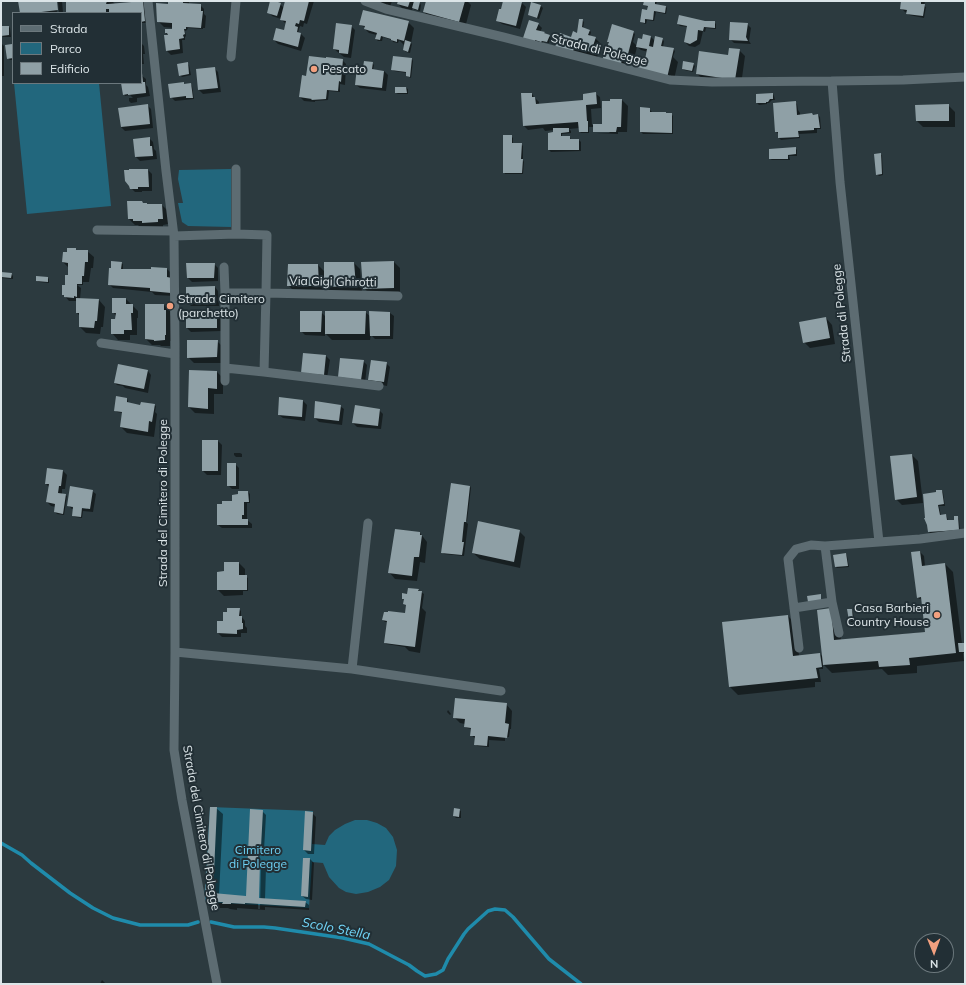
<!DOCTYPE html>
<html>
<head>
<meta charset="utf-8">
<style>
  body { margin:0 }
  #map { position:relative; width:966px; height:985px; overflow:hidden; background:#2c3a3f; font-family:Mulish,sans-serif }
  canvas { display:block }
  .frame { position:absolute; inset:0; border:2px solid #dce5e8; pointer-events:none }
  .legend { position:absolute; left:12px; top:12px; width:130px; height:72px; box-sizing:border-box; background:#222f35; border:1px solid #6c787d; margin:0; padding:5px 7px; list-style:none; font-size:12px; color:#dce5e8 }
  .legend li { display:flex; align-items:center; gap:8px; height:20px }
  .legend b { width:20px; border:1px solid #6c787d }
  .north { position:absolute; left:914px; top:933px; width:40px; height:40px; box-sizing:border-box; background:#222f35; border:1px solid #6c787d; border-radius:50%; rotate:179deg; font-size:11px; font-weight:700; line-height:16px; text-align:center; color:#dce5e8 }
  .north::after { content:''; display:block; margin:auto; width:14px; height:18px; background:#f2a07f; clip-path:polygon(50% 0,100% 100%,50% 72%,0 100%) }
</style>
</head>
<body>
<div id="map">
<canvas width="966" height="985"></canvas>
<div class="frame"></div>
<ul class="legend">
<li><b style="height:5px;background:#5d6c72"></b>Strada</li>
<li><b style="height:11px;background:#22677d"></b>Parco</li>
<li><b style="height:11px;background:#8fa0a6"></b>Edificio</li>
</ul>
<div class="north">N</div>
</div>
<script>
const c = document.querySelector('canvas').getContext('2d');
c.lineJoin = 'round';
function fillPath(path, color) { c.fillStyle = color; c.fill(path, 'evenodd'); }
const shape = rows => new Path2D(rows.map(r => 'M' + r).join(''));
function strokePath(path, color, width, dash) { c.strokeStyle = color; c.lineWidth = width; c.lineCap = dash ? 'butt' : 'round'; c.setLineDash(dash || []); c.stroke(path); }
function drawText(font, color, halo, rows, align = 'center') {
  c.font = font + ' Mulish,sans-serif'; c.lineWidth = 4; c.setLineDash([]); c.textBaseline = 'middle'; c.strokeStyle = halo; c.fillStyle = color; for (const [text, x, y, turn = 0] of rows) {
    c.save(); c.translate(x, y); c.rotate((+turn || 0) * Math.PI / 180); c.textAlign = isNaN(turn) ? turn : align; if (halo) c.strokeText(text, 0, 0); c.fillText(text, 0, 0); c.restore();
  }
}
fillPath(shape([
  [14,83,99,83,111,206,27,214],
  [231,169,231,227,188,226,182,222,178,203,183,203,178,179,179,170],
  [210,807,313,811,312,844,325,845,329,836,335,830,345,824,355,820,367,820,377,823,386,828,393,837,397,850,396,866,389,880,380,887,368,892,356,894,346,892,339,888,329,877,323,863,312,862,309,908,204,902]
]), '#22677d');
fillPath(shape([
  [19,1,56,1,57,13,21,13],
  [58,1,62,1,63,13,59,13],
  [67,1,112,1,115,4,142,1,144,3,146,23,141,23,141,13,67,13],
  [169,1,189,1,189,4,200,5,204,9,204,14,206,16,205,28,203,28,203,29,188,28,187,30,185,31,186,36,185,37,185,40,182,40,183,53,171,55,167,51,169,36,166,33,174,30,174,28,164,27,158,21,169,5],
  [286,1,314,1,307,24,304,23,303,27,300,26,299,29,298,33,301,34,305,38,301,51,278,44,274,40,284,31,286,24,281,19,272,16,269,12,280,4,284,8],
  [371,1,392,1,390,7],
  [399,1,414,1,414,2,420,3,421,5,420,11,415,10,413,8,412,10,402,8,398,4],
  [427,1,467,1,471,5,465,28,430,18,424,12],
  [504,1,516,1,522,3,526,7,520,29,502,24,498,21,502,10],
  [645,1,657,1,656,5,666,7,667,8,666,14,656,12,654,21,647,20,646,24,643,23,641,22,648,11,649,7,646,6,644,5],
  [902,1,925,1,924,6,926,7,924,18,909,15,907,13,905,12,901,8],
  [532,4,541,6,543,8,539,19,531,16,529,15],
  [582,20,584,22,583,29,590,31,591,32,590,36,595,38,601,44,597,58,563,53,572,38,578,34],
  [408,22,414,28,411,43,412,44,410,53,406,52,404,50,404,45,399,40,398,43,393,42,392,40,383,37,382,41,378,41,376,39,377,35,369,33,365,29,365,27,362,26,360,25],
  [705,22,714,22,716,24,716,29,706,28,705,32,703,31,700,44,695,47,689,46,685,42,688,27,680,26,678,24],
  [538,24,542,28,540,32,544,33,551,38,549,43,543,42,543,43,528,42],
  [747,24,751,28,749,41,751,44,734,43,730,39],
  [351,26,355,30,351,58,344,57,334,49],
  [1,27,9,27,10,28,11,37,3,37,2,35],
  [633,32,635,34,633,42,637,46,643,40,651,37,655,41,662,39,664,41,663,47,673,49,675,51,673,57,678,62,673,84,644,66,648,52,641,50,637,47,634,59,627,57,624,71,608,41],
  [1,43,4,46,4,76,1,76],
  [141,43,144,46,145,54,143,54,144,64,141,64],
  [12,45,13,46,13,60,10,60,8,58],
  [739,50,745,56,741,85,704,80,697,74],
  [412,59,413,61,411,78,407,76,407,73,394,71,392,69],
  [342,60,346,64,345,85,340,84,340,92,329,91,328,100,315,101,315,102,304,101,300,97,307,77],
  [187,63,189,65,191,75,182,77,180,75],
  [372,63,374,65,373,70,384,71,388,75,386,91,360,88,356,85,366,69],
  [693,64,695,66,693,72,684,70,683,69],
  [214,68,218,72,221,92,203,94,199,90,197,70],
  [141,75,146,79,146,85,148,87,150,96,137,98,137,102,131,103,129,101,129,98,133,98,130,95,125,96,124,94,122,83,141,83],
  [184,84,185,85,190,84,192,86,194,99,175,101,171,97],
  [406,88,408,89,408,94,398,94,396,93],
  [532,94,533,95,534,98,535,98,539,102,539,105,584,101,596,94,600,97,601,108,591,109,592,125,603,125,622,100,628,106,627,132,618,132,618,134,596,133,610,133,608,131,594,127,589,127,589,133,581,133,580,132,579,128,569,129,571,131,571,133,562,134,562,137,570,137,571,140,579,140,581,142,581,151,551,152,549,150,554,133,554,130,545,131,543,128,528,130,524,126],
  [773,94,774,96,775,100,772,100,769,103,767,103,767,104,759,105,757,103],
  [795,102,797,104,798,110,800,113,800,115,818,115,820,117,821,129,817,129,817,133,799,134,800,138,781,140,779,138,779,134,776,132],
  [147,105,151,109,153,128,125,131,121,127],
  [948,105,955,112,955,127,923,127,917,121],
  [649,109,653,113,671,114,673,116,673,134,643,134,641,132],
  [511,136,513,138,513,144,521,144,523,146,523,160,524,162,523,174,505,174,504,172],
  [149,138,153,142,154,149,156,151,157,159,140,161,136,157,134,140],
  [795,148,797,150,797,156,789,156,790,160,772,160,770,159],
  [880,154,882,155,883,175,879,176,877,174],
  [148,170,152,174,152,191,142,191,142,192,135,192,131,188],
  [144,204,148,205,162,205,168,211,168,224,163,225,163,228,140,227,138,225,135,225,129,219],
  [75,249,77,251,87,251,94,257,93,268,91,268,89,282,83,282,83,285,77,285,81,288,80,299,99,300,105,307,103,327,101,327,100,334,86,333,80,327,80,316,77,313,77,301,69,301,63,294,66,286,71,276,69,268,63,262,68,253],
  [74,275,82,275,82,277],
  [394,262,400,268,400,293,370,294,364,288],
  [121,263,123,264,123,270,167,269,171,273,175,296,155,295,152,292,113,288,109,284],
  [325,263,354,263,360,269,362,292,331,292,324,286,324,291,295,292,288,285,318,265,325,272],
  [214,264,218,268,218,281,192,282,188,278],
  [1,273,11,274,13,276,13,279,1,278],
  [48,278,49,279,49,283,39,282,37,281],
  [215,287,218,291,219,306,191,306,187,302],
  [126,299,138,311,138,318,137,318,137,335,130,335,130,340,118,340,112,333,116,320,116,316,113,312],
  [146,305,164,305,170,311,170,315,172,317,172,341,170,341,170,346,161,346,160,345,152,345,146,339],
  [187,312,217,312,221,316,221,331,191,332,187,328],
  [321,312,326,317,365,312,371,317,390,313,394,316,393,339,375,339,371,335,370,340,332,340,325,333,325,336,305,335,301,331],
  [826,318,832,325,835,344,810,348,804,342],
  [217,341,223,347,223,363,194,363,188,357],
  [326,356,330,360,327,378,306,376],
  [363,361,367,365,365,383,343,381],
  [386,363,390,367,387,386,373,383,369,379],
  [148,371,151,375,148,393,125,388,123,386,117,385,115,383],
  [217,372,223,378,223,394,214,394,214,414,195,413,189,407],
  [127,399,128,401,128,404,143,406,154,405,156,406,155,412,157,414,154,437,127,433,121,427,123,413,117,412,115,410],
  [303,401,307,405,305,421,283,418,279,415],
  [340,406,344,409,342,425,319,422,315,418],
  [379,410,383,414,381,429,357,427,353,423],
  [218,441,222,445,221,475,207,475,203,471],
  [234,453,240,453,242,454,242,457,236,457,234,455],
  [912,455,918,461,923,503,902,505,896,499],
  [235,464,239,468,239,489,232,489,228,485],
  [63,471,67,475,65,489,62,489,62,494,65,495,67,496,64,515,57,514,55,512,56,507,51,506,47,502,49,487,46,484],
  [470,486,471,488,467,521,464,520,468,524,464,556,444,554,442,552],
  [92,491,96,494,93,512,83,511,82,518,75,517,73,516,74,509,72,509,68,505],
  [71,505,87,507,87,509,71,507],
  [942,491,943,492,945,506,939,506,941,516,946,515,947,517,948,521,955,521,958,517,959,519,960,531,931,534,929,532,928,524,938,493],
  [248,492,250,494,250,503,247,503,247,520,252,524,252,528,222,528,218,525,225,505,233,502],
  [519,531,525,537,520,568,480,559,473,553],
  [420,533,427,542,425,563,420,562,417,581,395,579,389,572],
  [920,552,924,556,925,566,945,564,953,572,962,644,964,644,965,645,965,653,963,653,964,661,917,666,917,673,888,675,882,669,832,673,823,664,823,669,819,669,821,682,815,682,815,687,738,695,730,687,723,623,788,616,796,624,799,656,820,654,823,657,818,611,839,618,841,640,926,632,923,598,919,599,918,597],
  [846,554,847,556,849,567,837,568,836,567],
  [239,563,245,569,245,576,248,578,248,591,243,591,243,595,224,596,218,590,225,572],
  [418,590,424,594,422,608,426,612,420,653,409,651,405,647,386,644,385,643,388,622,385,622,383,620,408,615,407,606,404,604,404,600,403,598],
  [239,609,241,611,241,616,245,621,245,626,247,628,247,633,241,633,241,637,222,637,218,633,224,622],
  [852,610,853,612,854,622,851,622,850,620],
  [506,704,512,711,511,729,510,729,509,737,505,737,505,741,489,740,489,747,477,746,475,744,476,739,471,735,472,729,467,728,465,727,465,724,460,723,454,717],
  [448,710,451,714,450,715,447,712],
  [216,808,223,814,219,895,247,897,262,811,266,815,264,850,263,850,262,852,260,852,259,861,266,868,265,899,305,902,309,905,309,910,265,907,265,910,237,908,237,910,230,909,228,908,218,908,206,897],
  [259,865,261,865,260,909,258,909],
  [459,810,461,811,461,818,456,818,454,816],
  [312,813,316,817,314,854,308,854,304,850],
  [310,859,314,863,312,900,306,899,302,896],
  [102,980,106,984,100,984]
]), '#0007');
strokePath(shape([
  [1,843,22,855,31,863,70,893,93,908,113,918,140,925,188,925,198,922],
  [211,922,234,927,264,927,275,928,343,938,369,944,409,965,417,971,425,976,436,974,443,970,448,959,464,934,468,929,488,911,495,909,505,910,513,917,549,959,581,984]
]), '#1f8bab', 3.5);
fillPath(shape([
  [18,1,57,1,58,10,33,13,20,13],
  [66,1,107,1,106,4,108,4,143,1,145,21,141,22,141,13,109,13,109,9,106,9,106,13,66,13],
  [168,1,183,1,183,3,201,4,201,11,203,11,201,28,186,27,186,29,184,29,185,34,183,35,184,38,179,39,180,49,166,51,164,35,168,35,167,33,165,33,165,29,172,29,172,23,157,22,156,3,168,4],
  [270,1,275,1,281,3,277,16,267,13],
  [285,1,309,1,304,21,300,20,299,24,296,23,295,26,298,27,297,32,301,33,298,47,273,40,276,28,284,30,286,21,280,20],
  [398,1,410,1,408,7,397,4],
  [414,1,420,2,418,10,412,8],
  [426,1,465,1,459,22,423,12],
  [503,1,519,1,522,2,516,26,496,21,499,9,501,9],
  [644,1,655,1,655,4,666,6,665,13,654,11,653,20,645,19,645,23,640,22,642,9,647,10,648,6,643,5],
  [901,1,921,1,921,4,925,4,923,16,906,14,907,10,900,9],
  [531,2,541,5,537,18,528,15],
  [363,10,409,21,404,41,397,39,397,42,391,40,391,39,381,36,380,40,375,39,377,33,364,29,365,26,359,25],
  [679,15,705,21,715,21,715,28,704,27,703,31,698,30,697,40,690,44,684,42,687,26,677,24],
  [579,19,583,19,582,27,590,30,588,35,596,37,591,52,574,47,573,52,555,47,560,33,571,37,573,31,577,33],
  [529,20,539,23,536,30,545,32,544,33,550,35,547,42,542,41,541,42,535,40,535,42,523,38],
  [730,22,748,23,746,37,748,41,729,40],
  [336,23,352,25,348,54,339,53,339,50,333,49],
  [612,24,634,31,628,54,621,52,619,58,622,59,621,64,602,60,609,42,607,42],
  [1,26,9,26,9,35,1,36],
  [643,34,651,36,649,46,653,47,655,36,663,38,661,46,674,48,667,78,635,71,637,64,644,65,647,49,636,47,638,38,642,39],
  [405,40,411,42,408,52,403,50],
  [12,44,13,58,7,59,5,45],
  [729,48,740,49,735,80,696,74,699,51,728,55],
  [309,56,326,58,326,57,343,59,341,82,339,81,338,91,327,90,326,99,311,100,312,99,299,97,302,75,306,76],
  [393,56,412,58,410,77,406,76,406,72,391,70],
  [364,61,373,62,372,69,384,71,382,88,355,85,357,67,363,68],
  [683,61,694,63,692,71,682,69],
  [188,62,189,74,179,76,177,64],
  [215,67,218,88,198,90,196,69],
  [141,73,142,73,143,82,145,82,146,93,128,95,128,94,123,95,121,83,141,83],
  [184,82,184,84,191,83,193,98,186,98,186,96,170,98,168,84],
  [395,87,406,87,407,93,395,93],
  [596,92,597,104,586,105,587,121,588,121,588,132,579,132,578,122,523,126,521,93,532,93,532,97,535,97,536,104,583,100,583,94],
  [773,93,773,99,770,99,768,102,766,102,766,103,756,103,756,94],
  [610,99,622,99,621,127,617,127,616,132,593,132,593,124,602,124,602,101,610,101],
  [796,101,797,115,812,113,813,115,818,114,820,128,814,128,814,130,798,131,799,137,778,138,778,132,775,132,773,103],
  [148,104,150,124,121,127,118,108],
  [949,104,949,121,916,121,915,105],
  [640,107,650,108,650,112,666,112,666,113,672,113,672,133,640,132],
  [553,128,569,128,569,132,561,133,561,136,570,136,570,139,579,139,579,150,548,150,548,133,553,132],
  [503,135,512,135,512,143,522,143,521,159,523,159,522,173,503,173],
  [150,137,150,146,152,146,153,156,135,157,133,139],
  [796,147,796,154,788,155,788,159,769,159,769,149],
  [881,153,882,174,876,175,874,154],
  [129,169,148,169,149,187,138,187,138,189,130,189,129,186,125,181,124,170,129,170],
  [127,201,142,201,143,203,147,203,147,204,162,204,163,219,158,219,158,222,142,223,142,221,133,221,133,219,128,219],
  [67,248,76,248,76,250,88,250,88,262,85,262,84,276,82,276,82,284,77,284,77,297,74,296,74,298,64,297,64,295,62,295,62,285,65,285,65,275,68,275,68,263,62,262,63,252,67,252],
  [111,261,122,262,121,269,151,269,151,267,167,268,167,277,172,278,171,293,150,291,150,288,108,285,109,268,111,268],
  [394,261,394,288,363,289,361,262],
  [324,262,354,262,356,286,324,287],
  [186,263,215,263,214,278,187,278],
  [288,264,318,264,319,286,287,286],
  [1,272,12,273,11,278,1,277],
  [36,276,48,277,48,282,36,281],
  [215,286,215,302,186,303,186,287],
  [76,298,99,299,97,321,95,321,94,328,79,327,79,313,76,313],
  [112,298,126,298,126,304,133,304,133,313,131,313,132,330,124,330,124,334,111,334,111,319,115,319,116,313,112,313],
  [145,304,164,304,164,310,166,310,166,335,165,335,165,340,154,341,154,340,145,339],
  [217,311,217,328,186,328,186,312],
  [300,311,322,311,321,332,300,332],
  [325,311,366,311,365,334,325,334],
  [369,311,390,312,390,336,370,336],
  [826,317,830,338,803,343,799,322],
  [187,340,218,340,217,357,187,358],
  [303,353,326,355,324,375,301,373],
  [340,358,364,360,361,380,338,377],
  [371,360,387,362,384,382,368,380],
  [118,364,148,370,144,389,114,383],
  [189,370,217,371,217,389,208,388,208,409,188,407],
  [116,396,127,398,127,402,140,405,141,402,155,404,152,422,149,421,148,432,120,427,122,412,114,411],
  [279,397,303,400,302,417,278,415],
  [315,401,341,405,339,421,314,418],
  [355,405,380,409,378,426,352,423],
  [202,440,218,440,218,471,202,471],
  [912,454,917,497,895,500,890,456],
  [227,463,236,463,236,486,227,486],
  [47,468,63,470,61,486,59,486,58,493,66,494,63,514,54,512,55,504,46,502,49,484,45,484],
  [451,483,470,486,466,522,464,522,462,542,464,542,462,555,441,553],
  [70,486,93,490,90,509,82,508,81,517,72,516,73,507,67,506],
  [936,490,942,490,944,504,938,505,940,515,946,514,947,520,954,520,954,516,958,516,959,530,928,532,927,525,924,518,925,518,923,494,936,492],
  [238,491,248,491,249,502,244,502,244,515,242,515,242,519,248,519,248,525,217,525,217,504,222,504,222,501,232,501,232,495,238,494],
  [478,521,520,530,514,562,472,553],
  [395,529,420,532,420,535,422,535,419,557,414,557,412,576,388,573],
  [920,551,922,566,945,563,956,653,909,658,910,665,879,667,878,661,823,665,817,610,831,608,834,640,925,632,921,597,917,598,911,552],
  [846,553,848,566,835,567,833,555],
  [224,562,239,562,239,575,247,575,247,590,217,590,217,572,224,571],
  [408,588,419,589,418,591,422,591,415,647,384,643,387,621,382,620,384,612,388,612,388,611,405,613,406,605,403,604,404,599,402,599,402,593,407,594],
  [821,594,821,601,808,602,807,596],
  [227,608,240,608,239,616,242,616,242,623,243,623,243,629,237,630,237,634,217,633,217,621,223,621,223,612,227,612],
  [847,609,852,609,853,620,849,621],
  [788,615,793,656,820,653,822,667,816,668,818,678,729,687,722,622],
  [958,643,964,643,965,652,959,652],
  [455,698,507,703,505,723,509,724,507,738,488,736,487,746,474,745,475,736,470,736,471,728,464,727,465,719,453,718],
  [210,807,217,807,213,893,246,896,250,809,263,810,261,847,259,847,258,859,258,861,260,861,259,898,306,901,305,907,245,903,245,904,231,903,231,904,222,904,223,902,211,902,211,898,205,897],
  [454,808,460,809,459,817,453,816],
  [305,811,313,812,311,851,303,850],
  [303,858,310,858,308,897,301,896]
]), '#8fa0a6');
strokePath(shape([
  [148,1,166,171,174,236,175,345,175,652,174,750,182,800,217,984],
  [365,1,386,9,503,37,670,80,712,82,832,81,903,80,965,77],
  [231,57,236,1],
  [832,81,840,182,879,542,920,539,965,533],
  [97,230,173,231],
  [174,236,236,234,236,169],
  [224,267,225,293,266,293,267,235,236,234],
  [225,293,225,381],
  [101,343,175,354],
  [225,368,264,372],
  [379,386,264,372,266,293,398,296],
  [825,546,832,602,839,633],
  [794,608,832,602],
  [799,648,788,559,796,549,811,545,825,546,879,542],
  [175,652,352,669,501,691],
  [352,669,368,523]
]), '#5d6c72', 9);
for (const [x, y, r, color] of [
  [314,69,4,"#f2a07f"],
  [170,306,4,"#f2a07f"],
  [937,615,4,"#f2a07f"]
]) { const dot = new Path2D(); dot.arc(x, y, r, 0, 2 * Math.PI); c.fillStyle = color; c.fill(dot); strokePath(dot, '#222f35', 1.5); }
drawText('12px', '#dce5e8', '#222f35', [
  ["Strada di Polegge",599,50,14],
  ["Via Gigi Ghirotti",333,282,1],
  ["Strada di Polegge",842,313,-96],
  ["Strada del Cimitero di Polegge",163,503,-90],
  ["Strada del Cimitero di Polegge",201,828,80]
]);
drawText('12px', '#dce5e8', '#222f35', [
  ["Pescato",322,69],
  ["Strada Cimitero",178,299],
  ["(parchetto)",178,313],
  ["Casa Barbieri",929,608,"right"],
  ["Country House",929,622,"right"]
], 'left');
drawText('12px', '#6dd1f4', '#222f35', [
  ["Cimitero",258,850],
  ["di Polegge",258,864]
]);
drawText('italic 13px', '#71d5f8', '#222f35', [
  ["Scolo Stella",336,929,11]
]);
</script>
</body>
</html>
